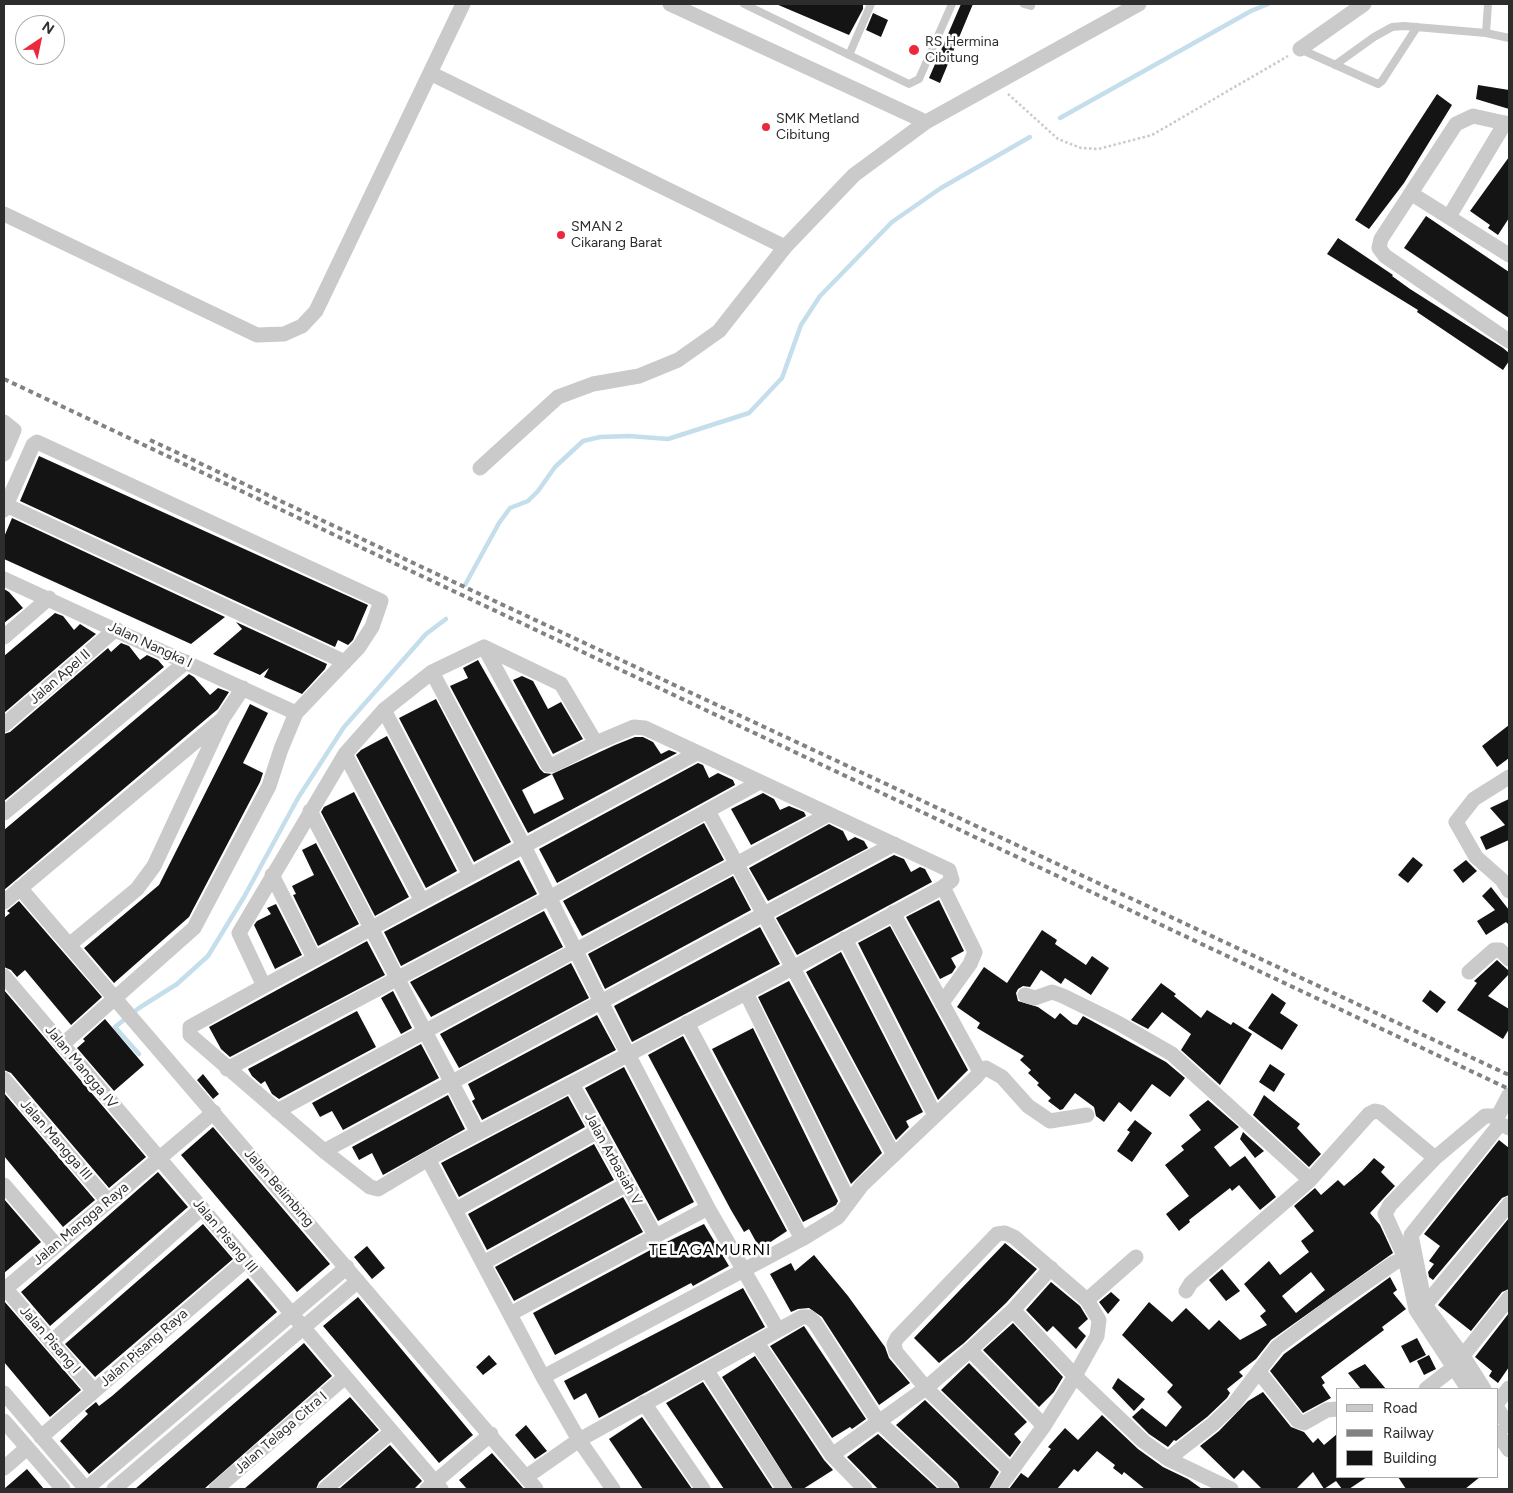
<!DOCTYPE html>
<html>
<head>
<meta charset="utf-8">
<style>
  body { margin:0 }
  #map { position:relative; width:1513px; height:1493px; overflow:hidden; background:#fff; font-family:Figtree,sans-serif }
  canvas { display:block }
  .frame { position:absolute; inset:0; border:5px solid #2d2d2d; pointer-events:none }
  .legend { position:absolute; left:1336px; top:1388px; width:162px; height:90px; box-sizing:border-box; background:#fff; border:1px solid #ababab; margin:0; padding:6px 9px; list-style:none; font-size:15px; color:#2d2d2d }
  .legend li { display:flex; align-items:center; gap:10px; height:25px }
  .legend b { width:25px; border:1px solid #ababab }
  .north { position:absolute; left:15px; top:15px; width:50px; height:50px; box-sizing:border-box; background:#fff; border:1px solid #ababab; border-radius:50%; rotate:34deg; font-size:14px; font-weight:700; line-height:20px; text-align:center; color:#2d2d2d }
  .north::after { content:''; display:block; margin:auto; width:18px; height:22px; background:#eb283d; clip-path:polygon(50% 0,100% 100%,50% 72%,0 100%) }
</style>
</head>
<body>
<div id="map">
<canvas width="1513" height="1493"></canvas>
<div class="frame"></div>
<ul class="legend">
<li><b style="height:6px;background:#cacaca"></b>Road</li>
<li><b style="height:6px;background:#828282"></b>Railway</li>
<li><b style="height:14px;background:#141414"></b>Building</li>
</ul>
<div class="north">N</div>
</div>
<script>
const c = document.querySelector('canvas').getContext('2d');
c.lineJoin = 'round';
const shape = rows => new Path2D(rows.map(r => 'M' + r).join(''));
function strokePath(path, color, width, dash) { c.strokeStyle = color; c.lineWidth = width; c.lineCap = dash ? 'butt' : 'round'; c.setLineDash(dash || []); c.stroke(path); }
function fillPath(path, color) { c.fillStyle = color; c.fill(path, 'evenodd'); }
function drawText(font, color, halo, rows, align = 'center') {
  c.font = font + ' Figtree,sans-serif'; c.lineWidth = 5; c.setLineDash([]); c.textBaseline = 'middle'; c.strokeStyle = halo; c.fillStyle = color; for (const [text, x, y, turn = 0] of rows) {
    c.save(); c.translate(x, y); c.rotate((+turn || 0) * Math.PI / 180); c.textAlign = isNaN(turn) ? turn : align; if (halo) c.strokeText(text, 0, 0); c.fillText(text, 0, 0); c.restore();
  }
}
strokePath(shape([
  [1060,118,1251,11,1268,4],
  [465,585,499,523,510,508,528,501,538,491,555,467,583,441,600,437,629,436,668,439,749,413,782,378,801,325,820,296,892,222,941,188,1030,137],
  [139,1054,115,1027,139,1008,177,984,208,956,244,897,298,798,344,727,426,634,446,619]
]), '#c5deec', 4.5);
fillPath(shape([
  [776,4,863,4,863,9,849,35],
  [961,4,973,4,940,83,929,78],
  [873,13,888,20,881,37,866,30],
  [1478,85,1509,90,1509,109,1476,99],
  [1437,94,1452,105,1404,183,1369,229,1355,220],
  [1509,157,1509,218,1498,235,1488,228,1490,225,1470,211],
  [1426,216,1509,272,1509,318,1404,248],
  [1338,238,1393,275,1392,276,1410,289,1503,348,1509,353,1509,361,1503,370,1417,312,1418,310,1327,254],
  [39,456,368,605,353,640,348,645,338,640,335,647,20,501],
  [12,518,225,617,191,644,4,559,4,537],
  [4,589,9,592,23,608,4,623],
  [55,613,63,616,74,630,80,624,96,634,4,713,4,656],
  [236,622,327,664,325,669,302,694,264,677,269,668,260,675,213,654,242,629],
  [121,643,129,646,140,660,147,655,158,660,164,667,4,801,4,734,10,732,108,648,111,652],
  [478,660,540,769,544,773,552,774,522,790,534,814,564,799,552,774,615,745,635,737,643,737,653,742,661,754,669,750,677,753,528,833,450,686,468,678,463,668],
  [189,674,194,677,210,695,218,688,229,692,218,709,4,890,4,830],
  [522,676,533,681,548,709,561,702,583,739,553,754,513,680],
  [436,699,511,842,474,862,399,718],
  [250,704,268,713,243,763,263,773,260,782,189,917,114,983,84,948,159,885],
  [1509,725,1509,758,1497,767,1482,746],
  [387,736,457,871,426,888,356,755,361,750],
  [698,763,703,765,709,778,718,773,733,780,735,785,557,883,539,849],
  [354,792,409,897,375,916,321,812,324,807],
  [763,793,774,799,780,810,789,806,804,812,806,816,751,845,731,809],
  [1509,799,1509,840,1486,850,1480,837,1505,825,1490,808],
  [704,823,724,860,582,936,563,901],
  [829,824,843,831,848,841,855,837,864,841,868,848,768,901,749,868],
  [316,843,359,924,318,946,293,895,296,894,292,886,314,875,302,850],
  [894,855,904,859,911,872,920,867,925,869,932,882,797,955,776,918],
  [1413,857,1423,865,1408,883,1398,875],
  [519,860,537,894,401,966,384,932],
  [1466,860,1477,871,1463,883,1453,870],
  [733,876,751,910,605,989,588,954],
  [1491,887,1509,910,1509,925,1506,922,1486,935,1477,921,1495,910,1482,896],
  [939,900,964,951,951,958,956,967,952,973,940,979,906,917],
  [19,901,102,997,71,1025,25,970,17,977,11,970,4,967,4,918,10,913,7,911],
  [276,904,302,955,275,969,254,925,257,921,271,914,267,908],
  [544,911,563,947,431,1017,410,982],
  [890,926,968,1070,938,1100,858,943],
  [760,927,780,964,632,1042,614,1006],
  [1042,930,1057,940,1055,944,1086,965,1092,956,1109,968,1091,995,1065,978,1061,984,1041,970,1030,987,1023,986,1018,989,1016,993,1018,1001,1038,1007,1055,1019,1060,1013,1073,1024,1077,1025,1083,1016,1166,1062,1185,1078,1170,1097,1152,1084,1131,1112,1119,1102,1104,1122,1096,1116,1094,1107,1075,1093,1063,1109,1060,1110,1048,1101,1051,1098,1037,1085,1039,1083,1028,1073,1031,1070,1020,1060,1024,1056,977,1028,980,1023,957,1007,984,967,1007,983],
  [367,941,385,975,230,1057,221,1049,209,1027],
  [841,952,923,1112,906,1121,909,1127,896,1140,806,972],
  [1497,960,1509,971,1509,974,1488,996,1509,1009,1509,1029,1503,1039,1457,1010,1477,983,1474,981],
  [571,963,589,998,459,1068,440,1034],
  [789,981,882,1153,851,1184,758,997],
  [1161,983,1176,994,1174,996,1201,1018,1207,1010,1231,1025,1233,1022,1252,1034,1220,1085,1181,1050,1191,1034,1162,1012,1148,1029,1131,1020],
  [4,990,146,1157,109,1188,11,1073,4,1070],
  [1430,990,1446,1002,1437,1013,1422,1001],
  [393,991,412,1028,401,1034,381,998],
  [1272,993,1286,1003,1280,1013,1298,1025,1282,1050,1248,1028],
  [357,1011,376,1047,279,1099,272,1094,265,1081,261,1084,252,1076,248,1069],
  [597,1015,616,1050,482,1120,472,1101,475,1099,468,1084],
  [105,1019,144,1065,114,1091,77,1048,85,1041,83,1039],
  [753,1028,838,1201,836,1205,803,1222,712,1049],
  [683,1036,787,1231,760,1249,749,1229,744,1232,731,1210,648,1055],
  [421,1044,439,1078,343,1130,332,1111,320,1117,312,1103],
  [1270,1064,1285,1074,1274,1092,1259,1082],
  [624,1067,694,1202,658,1221,585,1088],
  [203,1074,219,1094,213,1099,197,1080],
  [4,1093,95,1200,63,1227,4,1156],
  [448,1095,465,1129,383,1175,372,1153,359,1160,352,1147],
  [1264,1095,1300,1124,1297,1128,1321,1154,1309,1167,1253,1115],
  [568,1096,585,1127,459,1197,441,1163],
  [1208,1100,1239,1127,1214,1147,1230,1167,1245,1156,1276,1197,1260,1210,1239,1185,1232,1191,1230,1188,1189,1220,1190,1222,1179,1231,1166,1214,1189,1196,1165,1165,1184,1150,1181,1146,1201,1130,1189,1115],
  [1135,1120,1152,1133,1132,1162,1117,1151,1130,1132,1127,1130],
  [213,1127,330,1264,297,1292,181,1155],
  [1243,1132,1264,1151,1255,1158,1240,1139],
  [1499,1140,1509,1148,1509,1195,1502,1198,1433,1280,1429,1277,1428,1272,1434,1264,1429,1261,1440,1246,1424,1234],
  [594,1144,614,1180,487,1250,468,1214],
  [1374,1158,1385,1167,1381,1172,1395,1186,1370,1213,1380,1225,1393,1253,1271,1340,1256,1359,1239,1372,1243,1376,1227,1389,1230,1393,1227,1398,1207,1417,1176,1441,1174,1440,1168,1447,1149,1434,1132,1417,1142,1408,1166,1427,1182,1407,1167,1392,1173,1385,1122,1335,1149,1302,1172,1322,1186,1308,1209,1330,1219,1320,1240,1340,1267,1325,1260,1316,1266,1311,1244,1284,1269,1261,1280,1275,1309,1252,1301,1241,1314,1231,1294,1206,1315,1188,1321,1195,1338,1180,1344,1186,1362,1171],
  [1311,1272,1325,1290,1296,1313,1282,1296],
  [158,1172,188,1207,50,1326,21,1292],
  [623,1197,643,1232,514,1301,495,1267],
  [4,1199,41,1242,4,1273],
  [1509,1218,1509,1289,1502,1292,1471,1331,1438,1305],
  [203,1224,233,1259,95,1377,65,1344],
  [704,1224,729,1266,693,1286,691,1283,555,1355,533,1313,656,1247],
  [1005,1243,1037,1269,1006,1303,964,1343,939,1363,914,1338],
  [367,1246,385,1268,372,1279,354,1257],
  [814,1255,848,1296,885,1347,889,1358,910,1383,879,1405,822,1317,809,1308,798,1309,791,1312,770,1274,791,1263,795,1271],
  [1222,1269,1240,1291,1226,1301,1209,1280],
  [1390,1277,1397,1290,1393,1293,1406,1309,1382,1327,1384,1330,1321,1377,1325,1383,1322,1385,1331,1398,1303,1413,1270,1371,1284,1354],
  [248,1278,277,1312,89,1474,60,1441,88,1414,85,1411,96,1402,99,1406,112,1396],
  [1051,1282,1080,1306,1088,1319,1078,1328,1086,1336,1076,1349,1053,1326,1047,1332,1026,1310],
  [743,1288,765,1327,599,1418,586,1393,574,1400,564,1381],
  [1111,1292,1120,1300,1108,1314,1099,1302],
  [358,1297,473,1435,439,1463,323,1326],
  [4,1301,81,1390,50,1417,4,1362],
  [1509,1313,1509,1367,1498,1383,1489,1376,1492,1371,1475,1357],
  [1013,1323,1063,1377,1054,1392,1039,1407,983,1350],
  [804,1326,866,1419,852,1429,850,1427,832,1438,770,1346],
  [1417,1338,1426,1355,1410,1363,1401,1346],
  [304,1343,332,1376,204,1489,135,1489],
  [489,1355,497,1364,483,1375,476,1367],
  [1429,1355,1436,1369,1424,1375,1417,1361],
  [755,1356,824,1460,833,1470,803,1489,793,1489,722,1377],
  [969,1363,1027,1422,1014,1434,1021,1442,1010,1457,941,1390],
  [1365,1364,1386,1389,1361,1389,1348,1373],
  [1118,1378,1145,1399,1134,1411,1112,1388],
  [703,1382,773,1489,724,1489,666,1403],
  [1263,1392,1291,1427,1304,1432,1313,1443,1318,1438,1324,1445,1337,1434,1337,1477,1367,1477,1349,1489,1342,1489,1336,1481,1324,1489,1313,1472,1296,1489,1262,1489,1243,1470,1234,1479,1200,1446,1219,1431,1248,1401],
  [350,1397,379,1430,319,1482,316,1489,244,1489],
  [925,1400,999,1472,989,1489,960,1489,957,1482,896,1425],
  [1102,1415,1138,1449,1163,1467,1188,1479,1202,1489,1145,1489,1124,1472,1122,1475,1113,1468,1115,1465,1097,1451,1078,1472,1074,1469,1057,1489,1009,1489,1021,1473,1028,1478,1051,1449,1048,1447,1065,1428,1078,1440],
  [642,1417,692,1489,643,1489,609,1439],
  [526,1425,547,1451,535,1459,515,1435],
  [878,1434,938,1489,878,1489,847,1457],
  [390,1445,422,1481,414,1489,339,1489],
  [492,1453,524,1489,467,1489,459,1480],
  [27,1469,44,1489,4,1489],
  [1398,1477,1480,1477,1465,1489,1406,1489]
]), '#141414');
strokePath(shape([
  [1008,94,1058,139,1081,148,1098,149,1152,135,1288,56]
]), '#cacaca', 2.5, [2.5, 2.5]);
strokePath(shape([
  [744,4,909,84,919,79,952,4],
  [1024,4,1031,6],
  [1486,33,1488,4],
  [1300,49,1378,84,1382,81,1417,27],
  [849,55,871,4],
  [1335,65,1374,37,1392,27,1404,26,1486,33,1509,38]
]), '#cacaca', 8);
strokePath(shape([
  [670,4,926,122],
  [1300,49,1364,4],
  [430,73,785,247],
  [1509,124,1473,116,1456,124,1381,239,1379,248,1385,256,1509,341],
  [1412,194,1509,255],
  [4,214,257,335,284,334,302,326,316,311,463,4],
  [1450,215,1505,123],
  [4,422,14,430,4,454],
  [480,468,558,397,593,384,639,376,678,360,719,331,785,247,854,175,926,122,1139,4],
  [6,505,345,662],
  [4,510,33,445,37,442,381,601,372,627,359,647,296,713,281,749,269,786,194,928,62,1045],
  [4,579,296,713],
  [4,637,49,598],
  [484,647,548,765,553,765,596,743],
  [432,672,524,846,601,1002,708,1208,778,1330],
  [384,710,470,875],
  [4,725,116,629],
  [345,754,422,901],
  [1509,777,1474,799,1456,822,1476,857,1502,880,1509,891],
  [310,811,478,1133],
  [708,811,894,1155],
  [4,813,186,662],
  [272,875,314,958],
  [20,888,536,1489],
  [4,902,220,721],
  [845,939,935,1115],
  [69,945,137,889,154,866,223,718,243,688],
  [1469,972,1494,950,1500,950,1509,959],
  [4,976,441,1489],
  [264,986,239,933,345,754,384,710,432,672,484,647,561,684,596,743,634,727,645,728,949,870,952,880,943,887,746,993,428,1159,378,1189,370,1187,324,1151,190,1035,190,1027,264,986,697,753],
  [746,993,849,1201],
  [1025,995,1035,998,1052,992,1063,996,1118,1023,1172,1054,1310,1180],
  [942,1003,970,964,975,952,943,887],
  [687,1023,802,1239],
  [227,1069,549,898,760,782],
  [980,1072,986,1068,1002,1077,1028,1106,1050,1121,1087,1115],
  [4,1079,108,1201],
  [572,1084,655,1235],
  [277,1111,829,814],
  [324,1151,894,844],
  [428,1159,543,1377,579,1440,613,1489],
  [4,1185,56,1245],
  [455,1210,598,1131],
  [483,1263,627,1184],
  [4,1287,94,1391],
  [4,1290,214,1112],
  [1186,1291,1191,1283,1310,1180,1369,1114,1375,1111,1380,1112,1435,1158],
  [1087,1300,1136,1257],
  [1425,1305,1509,1204],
  [1013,1310,1075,1376,1143,1441,1168,1459,1231,1489],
  [510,1314,708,1208],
  [51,1342,202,1208],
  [757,1343,832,1455,865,1489],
  [970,1350,1044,1426],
  [707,1371,784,1489],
  [1259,1372,1298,1421,1304,1423,1327,1410,1337,1409],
  [543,1377,802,1239,838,1217,862,1185,976,1077,980,1072,893,913],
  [1426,1389,1453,1368,1509,1298],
  [1468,1389,1416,1310,1405,1258,1385,1214,1390,1205,1435,1158,1485,1116,1498,1116,1509,1095],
  [1484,1389,1463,1356,1425,1305,1411,1235,1500,1124,1509,1128],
  [4,1393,86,1489],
  [644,1403,703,1489],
  [1497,1403,1509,1388],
  [1497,1408,1509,1426],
  [4,1421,63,1489],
  [1497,1432,1509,1450],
  [41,1437,246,1260],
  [832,1455,926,1388,970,1350,1013,1310,1051,1268],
  [1168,1459,1213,1424,1234,1404,1277,1347,1329,1308,1394,1263,1405,1258],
  [4,1468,27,1448],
  [526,1477,579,1440,802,1317,809,1317,815,1323,878,1421,951,1489],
  [86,1489,347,1267],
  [114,1489,358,1281],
  [216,1489,345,1377],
  [325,1489,391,1432],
  [427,1489,491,1434],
  [998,1489,1044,1426,1075,1376,1097,1336,1099,1320,1087,1300,1014,1237,1005,1233,997,1234,897,1338,894,1344,896,1352,926,1388,1011,1471]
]), '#cacaca', 15);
strokePath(shape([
  [4,379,1509,1089],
  [150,440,1509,1075]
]), '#828282', 4, [5, 4]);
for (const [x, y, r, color] of [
  [914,50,6,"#eb283d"],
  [766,127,5,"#eb283d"],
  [561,235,5,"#eb283d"]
]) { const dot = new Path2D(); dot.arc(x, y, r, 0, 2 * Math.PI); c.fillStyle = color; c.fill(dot); strokePath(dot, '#fff', 2); }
drawText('14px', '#2d2d2d', '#fff', [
  ["RS Hermina",925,42],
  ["Cibitung",925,58],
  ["SMK Metland",776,119],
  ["Cibitung",776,135],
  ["SMAN 2",571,227],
  ["Cikarang Barat",571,243]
], 'left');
drawText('14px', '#2d2d2d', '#fff', [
  ["Jalan Nangka I",150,645,25],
  ["Jalan Apel II",60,677,-41],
  ["Jalan Mangga IV",81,1067,50],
  ["Jalan Mangga III",56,1140,49],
  ["Jalan Arbasiah V",613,1159,61],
  ["Jalan Belimbing",279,1188,49],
  ["Jalan Mangga Raya",81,1224,-40],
  ["Jalan Pisang III",225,1236,50],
  ["Jalan Pisang I",50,1340,49],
  ["Jalan Pisang Raya",144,1348,-41],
  ["Jalan Telaga Citra I",281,1433,-41]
]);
c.letterSpacing = '1px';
drawText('16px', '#000', '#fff', [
  ["TELAGAMURNI",710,1250]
]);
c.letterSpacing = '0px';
</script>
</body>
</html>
